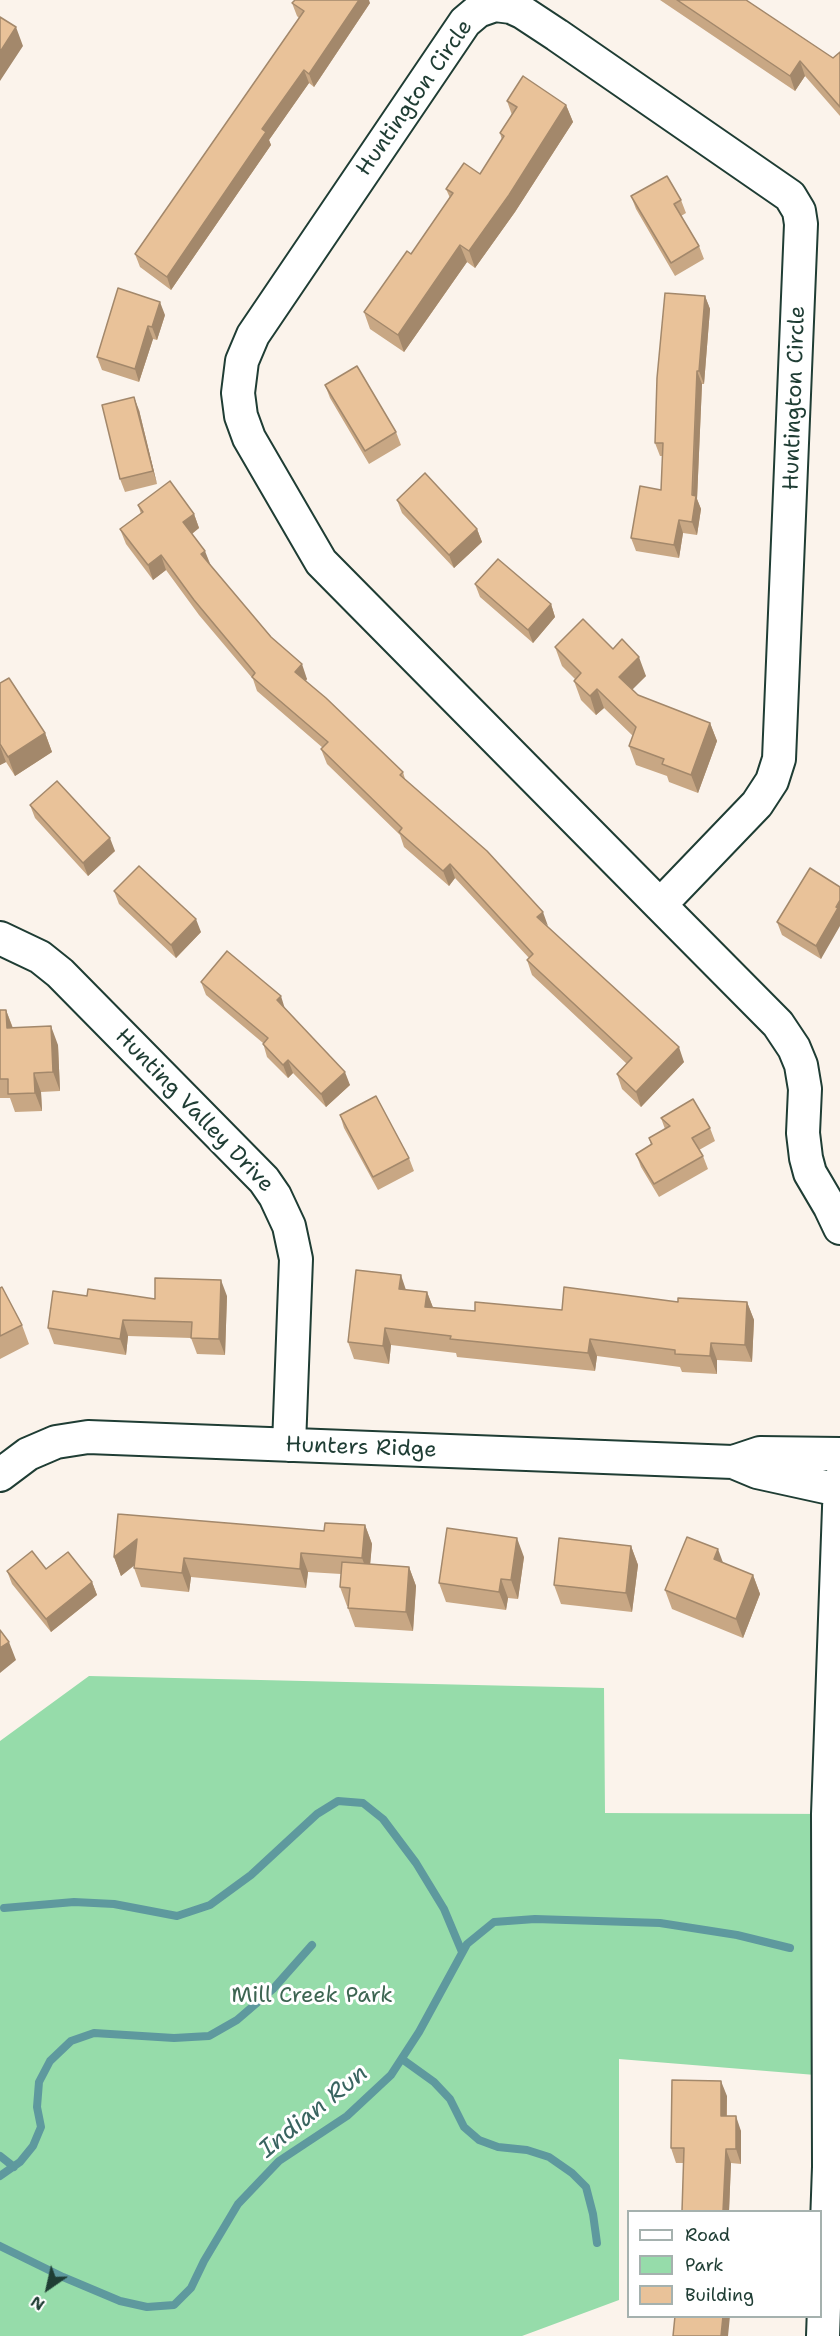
<!DOCTYPE html>
<html>
<head>
<meta charset="utf-8">
<style>
  body { margin:0 }
  #map { position:relative; width:840px; height:2336px; overflow:hidden; background:#fbf3eb; font-family:"Shantell Sans",sans-serif }
  canvas { display:block }
  .legend { position:absolute; left:627px; top:2210px; width:195px; height:108px; box-sizing:border-box; background:#fff; border:2px solid #a5b1ae; margin:0; padding:8px 10px; list-style:none; font-size:18px; color:#1f3d34 }
  .legend li { display:flex; align-items:center; gap:12px; height:30px }
  .legend b { width:30px; border:2px solid #a5b1ae }
  .north { position:absolute; left:18px; top:2258px; width:60px; height:60px; -webkit-text-stroke:4px #fff; paint-order:stroke; rotate:214deg; font-size:16px; font-weight:700; line-height:24px; text-align:center; color:#1f3d34 }
  .north::after { content:''; display:block; margin:auto; width:21px; height:27px; background:#1f3d34; clip-path:polygon(50% 0,100% 100%,50% 72%,0 100%) }
</style>
</head>
<body>
<div id="map">
<canvas width="840" height="2336"></canvas>
<ul class="legend">
<li><b style="height:8px;background:#fff"></b>Road</li>
<li><b style="height:16px;background:#96dcaa"></b>Park</li>
<li><b style="height:16px;background:#e9c299"></b>Building</li>
</ul>
<div class="north">N</div>
</div>
<script>
const c = document.querySelector('canvas').getContext('2d');
c.lineJoin = 'round';
function fillPath(path, color) { c.fillStyle = color; c.fill(path, 'evenodd'); }
const shape = rows => new Path2D(rows.map(r => 'M' + r).join(''));
function strokePath(path, color, width, dash) { c.strokeStyle = color; c.lineWidth = width; c.lineCap = dash ? 'butt' : 'round'; c.setLineDash(dash || []); c.stroke(path); }
function drawText(font, color, halo, rows, align = 'center') {
  c.font = font + ' "Shantell Sans",sans-serif'; c.lineWidth = 6; c.setLineDash([]); c.textBaseline = 'middle'; c.strokeStyle = halo; c.fillStyle = color; for (const [text, x, y, turn = 0] of rows) {
    c.save(); c.translate(x, y); c.rotate((+turn || 0) * Math.PI / 180); c.textAlign = isNaN(turn) ? turn : align; if (halo) c.strokeText(text, 0, 0); c.fillText(text, 0, 0); c.restore();
  }
}
fillPath(shape([
  [89,1676,604,1688,605,1813,828,1814,840,2077,619,2059,619,2300,522,2336,0,2336,0,1741]
]), '#96dcaa');
strokePath(shape([
  [4,1908,74,1902,114,1904,177,1916,210,1905,251,1875,317,1814,338,1801,363,1803,383,1819,416,1863,444,1909,462,1952],
  [402,2059,434,2082,450,2099,464,2127,479,2140,498,2147,527,2150,549,2157,572,2173,586,2187,593,2214,597,2243],
  [0,2156,14,2167],
  [0,2176,20,2162,33,2146,41,2127,37,2107,39,2082,50,2061,71,2041,94,2033,174,2038,209,2036,237,2020,273,1989,312,1945],
  [0,2246,63,2277,120,2301,147,2307,174,2305,191,2288,204,2261,238,2204,279,2161,347,2116,391,2075,419,2032,467,1944,494,1922,535,1919,660,1923,737,1935,790,1948]
]), '#5e999e', 8);
const minor = shape([
  [495,5,511,7,522,12,557,35,790,196,799,211,801,224,779,759,772,781,757,804,660,905,321,562,249,438,241,416,238,393,242,361,253,335,465,22,478,11,495,5],
  [660,905,778,1024,794,1048,801,1065,805,1089,803,1133,806,1158,810,1173,830,1207,840,1228],
  [0,938,40,957,60,973,264,1180,275,1196,289,1226,296,1259,289,1445],
  [733,1462,760,1453,840,1454],
  [0,1475,28,1454,56,1442,88,1437,733,1462,757,1472,839,1490],
  [823,2336,829,2167,828,1814,840,1480]
]);
strokePath(minor, '#1f3d34', 36);
strokePath(minor, '#fff', 32);
fillPath(shape([
  [660,0,746,0,833,58,840,52,840,116,805,76,795,91],
  [292,3,370,3,314,87,309,83,269,140,271,145,171,290,140,267,135,254,299,18,297,16],
  [507,101,566,105,573,122,515,212,475,268,467,262,404,352,370,329,364,312,411,254,450,198,446,189,480,174,502,140,500,133,512,115],
  [631,196,681,200,686,213,681,216,699,246,704,259,675,276,636,209],
  [705,296,710,309,704,384,702,384,697,499,701,509,697,535,683,533,679,558,636,551,631,538,661,490,663,456,660,456,655,443],
  [165,315,157,340,153,339,139,382,102,370,97,357],
  [325,385,396,432,401,445,369,464,330,398],
  [139,410,157,484,125,492,120,479],
  [397,500,477,529,482,542,454,568,402,513],
  [138,505,194,514,199,528,192,534,211,566,307,679,306,681,403,772,405,779,548,927,684,1062,641,1107,622,1089,617,1074,627,1064,532,975,527,960,529,958,455,878,449,886,404,847,400,835,327,764,321,749,323,748,257,691,253,679,199,615,166,570,153,580,126,544,120,529,141,514],
  [475,584,551,604,555,617,533,643,480,597],
  [555,647,613,649,646,676,632,689,638,695,710,723,717,741,698,793,669,782,667,776,636,765,629,746,633,736,604,708,596,715,581,700,574,681,575,679,562,666],
  [0,683,45,733,52,752,15,776,6,762,0,765],
  [30,805,115,851,88,876,35,818],
  [840,887,821,959,782,935,777,922],
  [114,891,201,932,176,958,119,904],
  [201,982,285,1009,350,1085,326,1107,293,1073,288,1078,267,1057,263,1043,206,995],
  [0,1010,6,1010,13,1028,58,1045,60,1091,41,1092,42,1111,15,1112,10,1098,0,1098],
  [340,1115,409,1158,414,1171,378,1190,344,1128],
  [661,1118,710,1128,715,1141,699,1150,703,1156,708,1169,659,1197,641,1167,636,1154,651,1145,649,1138,665,1129],
  [0,1288,22,1325,29,1344,0,1359],
  [406,1290,427,1292,433,1308,475,1311,562,1310,678,1302,747,1302,754,1320,752,1362,717,1360,717,1374,682,1372,680,1367,597,1356,595,1371,457,1357,456,1353,391,1345,389,1364,354,1359,348,1342],
  [87,1296,155,1299,227,1296,225,1355,197,1354,191,1338,128,1336,126,1355,54,1344,48,1328],
  [365,1525,372,1544,370,1564,409,1567,416,1586,413,1631,355,1627,348,1608,348,1606,347,1606,340,1587,341,1574,308,1572,306,1588,191,1577,189,1592,141,1587,134,1568,135,1565,121,1576,114,1557],
  [631,1546,638,1565,632,1612,561,1604,554,1585],
  [524,1557,518,1599,508,1598,506,1610,446,1602,439,1583],
  [723,1563,753,1575,760,1594,743,1638,672,1609,665,1590],
  [46,1569,92,1582,97,1595,51,1632,12,1584,7,1571],
  [727,2096,727,2116,741,2131,741,2164,731,2163,729,2211,682,2211,684,2163,676,2163,671,2148]
]), '#c8a784');
fillPath(shape([
  [359,0,369,0,370,3,314,87,309,74],
  [16,27,23,46,0,81,0,52],
  [800,61,805,76,795,91,790,76],
  [304,70,309,83,269,140,271,145,171,290,167,277,262,129],
  [566,105,573,122,515,212,475,268,469,251],
  [460,245,467,262,404,352,398,335],
  [705,296,710,309,704,384,699,371],
  [160,302,165,315,157,340,152,327],
  [148,326,153,339,139,382,135,369],
  [697,371,702,384,697,499,701,509,697,535,692,522],
  [134,397,139,410,157,484,153,471],
  [194,514,199,528,189,536,183,522],
  [679,520,683,533,679,558,674,545],
  [477,529,482,542,454,568,449,555],
  [205,551,211,566,201,554],
  [161,555,166,570,153,580,148,565],
  [551,604,555,617,533,643,528,630],
  [639,657,646,676,626,696,619,677],
  [302,664,307,679,301,686,295,672],
  [597,689,604,708,596,715,590,696],
  [710,723,717,741,698,793,691,775],
  [45,733,52,752,15,776,8,757],
  [0,746,6,762,0,765],
  [110,838,115,851,88,876,83,863],
  [450,864,455,878,449,886,443,871],
  [840,900,840,926,821,959,816,946],
  [543,912,548,926,537,917],
  [196,919,201,932,176,958,171,945],
  [281,996,285,1009,277,1000],
  [6,1010,13,1029,7,1028],
  [51,1026,58,1045,60,1091,53,1072],
  [679,1047,684,1062,641,1107,636,1092],
  [288,1060,293,1073,288,1078,283,1065],
  [345,1072,350,1085,326,1107,321,1094],
  [34,1073,41,1092,42,1111,35,1093],
  [401,1275,407,1293,399,1289],
  [221,1280,227,1296,225,1355,219,1339],
  [427,1292,434,1310,425,1307],
  [747,1302,754,1320,752,1362,745,1345],
  [123,1320,128,1336,126,1355,120,1339],
  [385,1328,391,1345,389,1364,383,1346],
  [590,1339,597,1356,595,1371,588,1353],
  [711,1343,717,1360,717,1374,710,1356],
  [365,1525,372,1544,369,1577,362,1558],
  [517,1538,524,1557,518,1599,511,1580],
  [137,1539,143,1558,121,1576,114,1557],
  [631,1546,638,1565,632,1612,626,1593],
  [718,1549,725,1568,714,1559],
  [301,1553,308,1572,306,1588,300,1569],
  [184,1558,191,1577,189,1592,182,1573],
  [409,1567,416,1586,413,1631,406,1612],
  [753,1575,760,1594,743,1638,736,1619],
  [501,1579,508,1598,506,1610,499,1592],
  [92,1582,97,1595,51,1632,46,1619],
  [9,1642,16,1660,0,1673,0,1648],
  [721,2081,727,2096,726,2131,721,2116],
  [736,2116,741,2131,741,2164,736,2149],
  [726,2149,731,2163,729,2211,723,2211],
  [723,2316,730,2316,728,2336,721,2336]
]), '#a3886b');
const building = shape([
  [295,0,359,0,309,74,304,70,262,129,266,132,167,277,135,254,304,11,292,3,295,0],
  [677,0,746,0,833,58,840,52,840,107,800,61,790,76,677,0],
  [0,17,16,27,0,52,0,17],
  [523,76,566,105,509,195,469,251,460,245,398,335,364,312,407,251,411,254,453,193,446,189,464,163,480,174,504,136,500,133,517,107,507,101,523,76],
  [667,176,681,200,674,204,699,246,671,263,631,196,667,176],
  [118,288,160,302,152,327,148,326,135,369,97,357,118,288],
  [665,293,705,296,699,371,697,371,692,495,696,496,692,522,679,520,674,545,631,538,640,486,661,490,663,443,655,443,657,378,665,293],
  [357,366,396,432,365,451,325,385,357,366],
  [134,397,153,471,120,479,102,405,134,397],
  [425,473,477,529,449,555,397,500,425,473],
  [170,481,194,514,183,522,205,551,201,554,271,637,302,664,295,672,326,698,403,772,400,775,487,851,543,912,537,917,679,1047,636,1092,617,1074,632,1058,527,960,533,954,450,864,443,871,399,832,402,828,321,749,328,742,252,677,255,673,194,600,161,555,148,565,120,529,143,512,138,505,170,481],
  [498,559,551,604,528,630,475,584,498,559],
  [583,619,613,649,622,639,639,657,619,677,638,695,710,723,691,775,662,764,664,759,629,746,636,727,597,689,590,696,574,681,581,673,555,647,583,619],
  [9,678,45,733,8,757,0,744,0,683,9,678],
  [57,781,110,838,83,863,30,805,57,781],
  [139,866,196,919,171,945,114,891,139,866],
  [810,868,840,887,840,900,836,907,838,908,816,946,777,922,810,868],
  [227,951,281,996,277,1000,345,1072,321,1094,288,1060,283,1065,263,1044,268,1038,201,982,227,951],
  [0,1010,6,1010,7,1028,51,1026,53,1072,34,1073,35,1093,8,1094,8,1079,0,1079,0,1010],
  [376,1096,409,1158,373,1177,340,1115,376,1096],
  [693,1099,710,1128,692,1138,703,1156,654,1184,636,1154,652,1144,649,1138,670,1126,661,1118,693,1099],
  [356,1270,401,1275,399,1289,427,1292,425,1307,475,1311,475,1302,562,1310,564,1287,678,1302,678,1298,747,1302,745,1345,711,1343,710,1356,675,1354,675,1350,590,1339,588,1353,450,1339,451,1336,385,1328,383,1346,348,1342,356,1270],
  [155,1278,221,1280,219,1339,191,1338,192,1322,123,1320,120,1339,48,1328,53,1291,87,1296,88,1289,155,1299,155,1278],
  [2,1287,22,1325,0,1336,0,1288,2,1287],
  [118,1514,324,1531,325,1523,365,1525,362,1558,301,1553,300,1569,184,1558,182,1573,134,1568,137,1539,114,1557,118,1514],
  [447,1528,517,1538,511,1580,501,1579,499,1592,439,1583,447,1528],
  [687,1537,718,1549,714,1559,753,1575,736,1619,665,1590,687,1537],
  [559,1538,631,1546,626,1593,554,1585,559,1538],
  [32,1551,46,1569,68,1552,92,1582,46,1619,7,1571,32,1551],
  [342,1562,409,1567,406,1612,348,1608,350,1588,340,1587,342,1562],
  [0,1630,9,1642,0,1648,0,1630],
  [672,2080,721,2081,721,2116,736,2116,736,2149,726,2149,723,2211,682,2211,684,2148,671,2148,672,2080],
  [675,2316,723,2316,721,2336,673,2336,675,2316]
]);
fillPath(building, '#e9c299');
strokePath(building, '#a3886b', 1.5);
drawText('22px', '#1f3d34', '#fff', [
  ["Huntington Circle",415,98,-55],
  ["Huntington Circle",795,398,-88],
  ["Hunting Valley Drive",194,1111,46],
  ["Hunters Ridge",361,1448,2]
]);
drawText('22px', '#3d6552', '#fff', [
  ["Mill Creek Park",312,1996]
]);
drawText('italic 24px', '#396460', '#fff', [
  ["Indian Run",314,2112,-39]
]);
</script>
</body>
</html>
